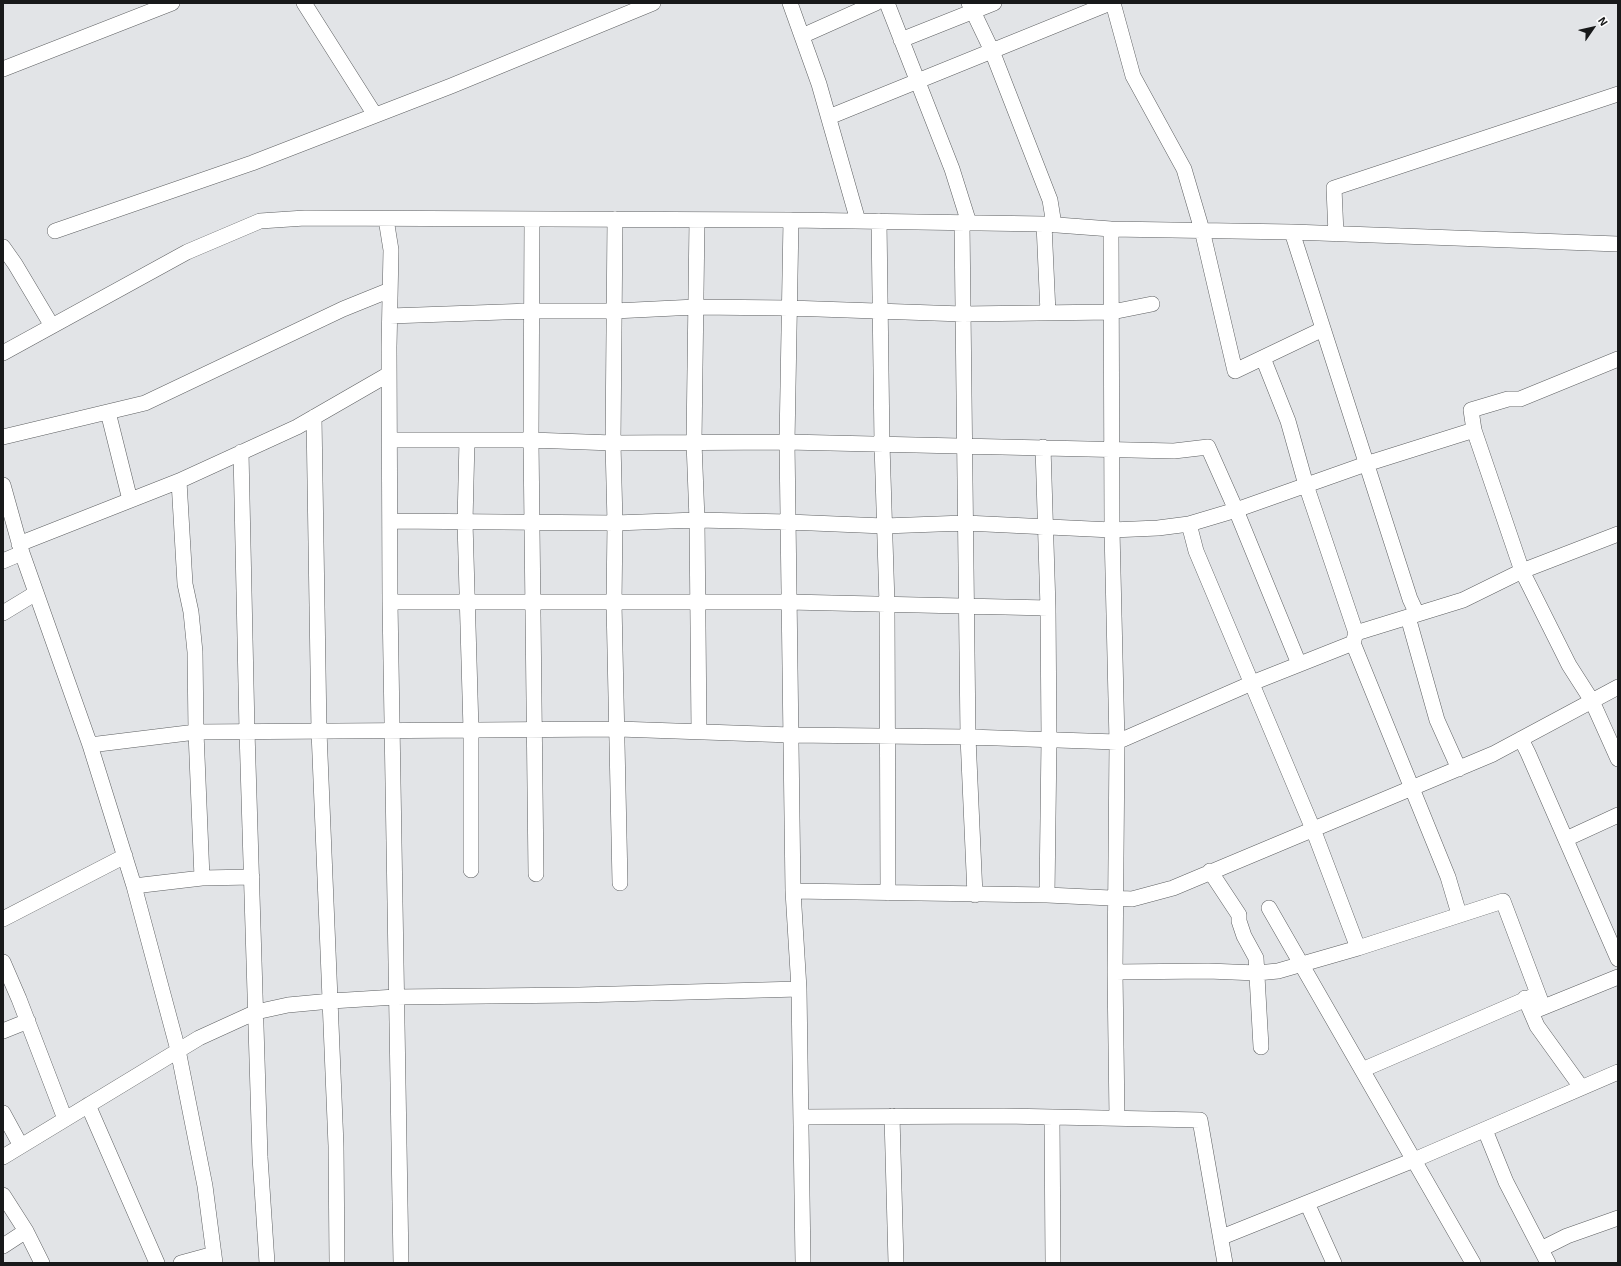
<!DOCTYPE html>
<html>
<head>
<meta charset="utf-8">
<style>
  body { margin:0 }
  #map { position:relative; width:1621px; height:1266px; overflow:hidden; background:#e2e4e7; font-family:"Exo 2",sans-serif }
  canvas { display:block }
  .frame { position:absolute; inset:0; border:4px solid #18191a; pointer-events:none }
  .north { position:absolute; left:1573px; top:8px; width:40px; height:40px; -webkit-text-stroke:3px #fff; paint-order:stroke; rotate:56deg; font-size:11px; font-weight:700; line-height:16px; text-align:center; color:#18191a }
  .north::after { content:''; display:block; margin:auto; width:14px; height:18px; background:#18191a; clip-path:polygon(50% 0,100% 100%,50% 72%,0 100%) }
</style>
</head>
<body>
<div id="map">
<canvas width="1621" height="1266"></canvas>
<div class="frame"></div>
<div class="north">N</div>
</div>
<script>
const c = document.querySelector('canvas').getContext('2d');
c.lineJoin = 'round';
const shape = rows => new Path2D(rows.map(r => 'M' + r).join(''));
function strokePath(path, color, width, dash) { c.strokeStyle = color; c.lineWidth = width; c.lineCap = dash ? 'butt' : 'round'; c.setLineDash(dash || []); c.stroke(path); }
const minor = shape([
  [304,3,375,115],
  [790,3,819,84,858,221],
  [887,3,952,169,969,223],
  [969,3,992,51,1050,200,1054,225],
  [1113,3,1133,76,1184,169,1202,230,1235,371,1323,329],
  [802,36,876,3],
  [901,40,994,3],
  [3,69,172,3],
  [829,117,1110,3],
  [386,219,391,250,389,347,390,602,401,1263],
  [532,219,531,440,536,874],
  [615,219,613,443,615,523,614,603,620,883],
  [697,220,694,442,697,520,699,732],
  [791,220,787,442,793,891,799,989,803,1263],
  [879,221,882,444,887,604,888,893],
  [962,223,968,737,975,895],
  [1044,224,1048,313],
  [1111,229,1112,530,1117,742,1115,972,1117,1118],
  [55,231,252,163,451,86,653,3],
  [1292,232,1410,599,1417,614],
  [1336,234,1334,188,1618,94],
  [3,247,15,264,52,326],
  [390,316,531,311,614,311,696,307,789,308,963,314,1112,312,1152,304],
  [3,353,187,252,260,221,305,218,791,220,1044,224,1111,229,1292,232,1618,244],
  [1263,358,1288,421,1306,485,1356,633],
  [1618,359,1520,399,1508,399,1471,410,1474,430,1522,571,1569,665,1592,701,1618,759],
  [108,412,130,500],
  [314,417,319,731,336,1146,337,1263],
  [3,437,145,403,343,309,390,290],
  [390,440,531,440,613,443,787,442,1174,451,1208,447,1236,510,1299,664],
  [467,440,465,522,471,730,471,870],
  [1043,447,1048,608,1049,740,1047,895],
  [241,452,247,731,260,1157,267,1263],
  [179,481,185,584,191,612,195,652,196,732,202,878],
  [3,485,22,553,90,745,134,886,178,1050,205,1186,215,1263],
  [390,521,615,523,697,520,788,522,884,526,965,523,1112,530,1158,528,1189,524,1236,510,1366,464,1474,430],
  [1189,524,1196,551,1313,829,1358,948],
  [19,544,179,481,297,427,389,374],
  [3,561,22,553],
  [390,602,789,602,1048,608],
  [3,613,36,593],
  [1408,617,1437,720,1459,769],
  [1521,739,1528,753,1618,959],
  [90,745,196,732,618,729,791,735,968,737,1117,742,1252,683,1353,643],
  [1566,839,1618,815],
  [1210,871,1239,915,1239,921,1244,936,1256,958,1261,1047],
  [134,886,202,878,252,877],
  [793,891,1047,895,1132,899,1173,888,1493,754,1618,687],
  [1269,908,1473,1263],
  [1459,914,1448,877,1353,643,1356,633,1463,600,1522,571,1618,534],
  [3,919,125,856],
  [3,962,19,999,65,1119],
  [1115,972,1208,971,1257,973,1278,971,1358,948,1503,901,1543,1007],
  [1525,998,1537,1026,1581,1087],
  [1534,1011,1618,977],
  [3,1031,28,1021],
  [1362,1070,1538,994],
  [88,1105,157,1263],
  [3,1113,21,1146],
  [892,1116,896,1263],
  [801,1117,1004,1116,1200,1120,1225,1263],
  [1052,1117,1053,1263],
  [1485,1130,1506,1182,1548,1263],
  [3,1157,199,1038,256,1012,288,1005,331,1001,396,997,579,995,799,989],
  [3,1195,26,1231,42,1263],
  [1307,1203,1334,1263],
  [1222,1237,1414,1160,1618,1072],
  [3,1246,26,1231],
  [1541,1249,1567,1236,1618,1218],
  [181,1263,214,1254]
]);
strokePath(minor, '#5d5f61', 16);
strokePath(minor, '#fff', 15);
</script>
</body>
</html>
